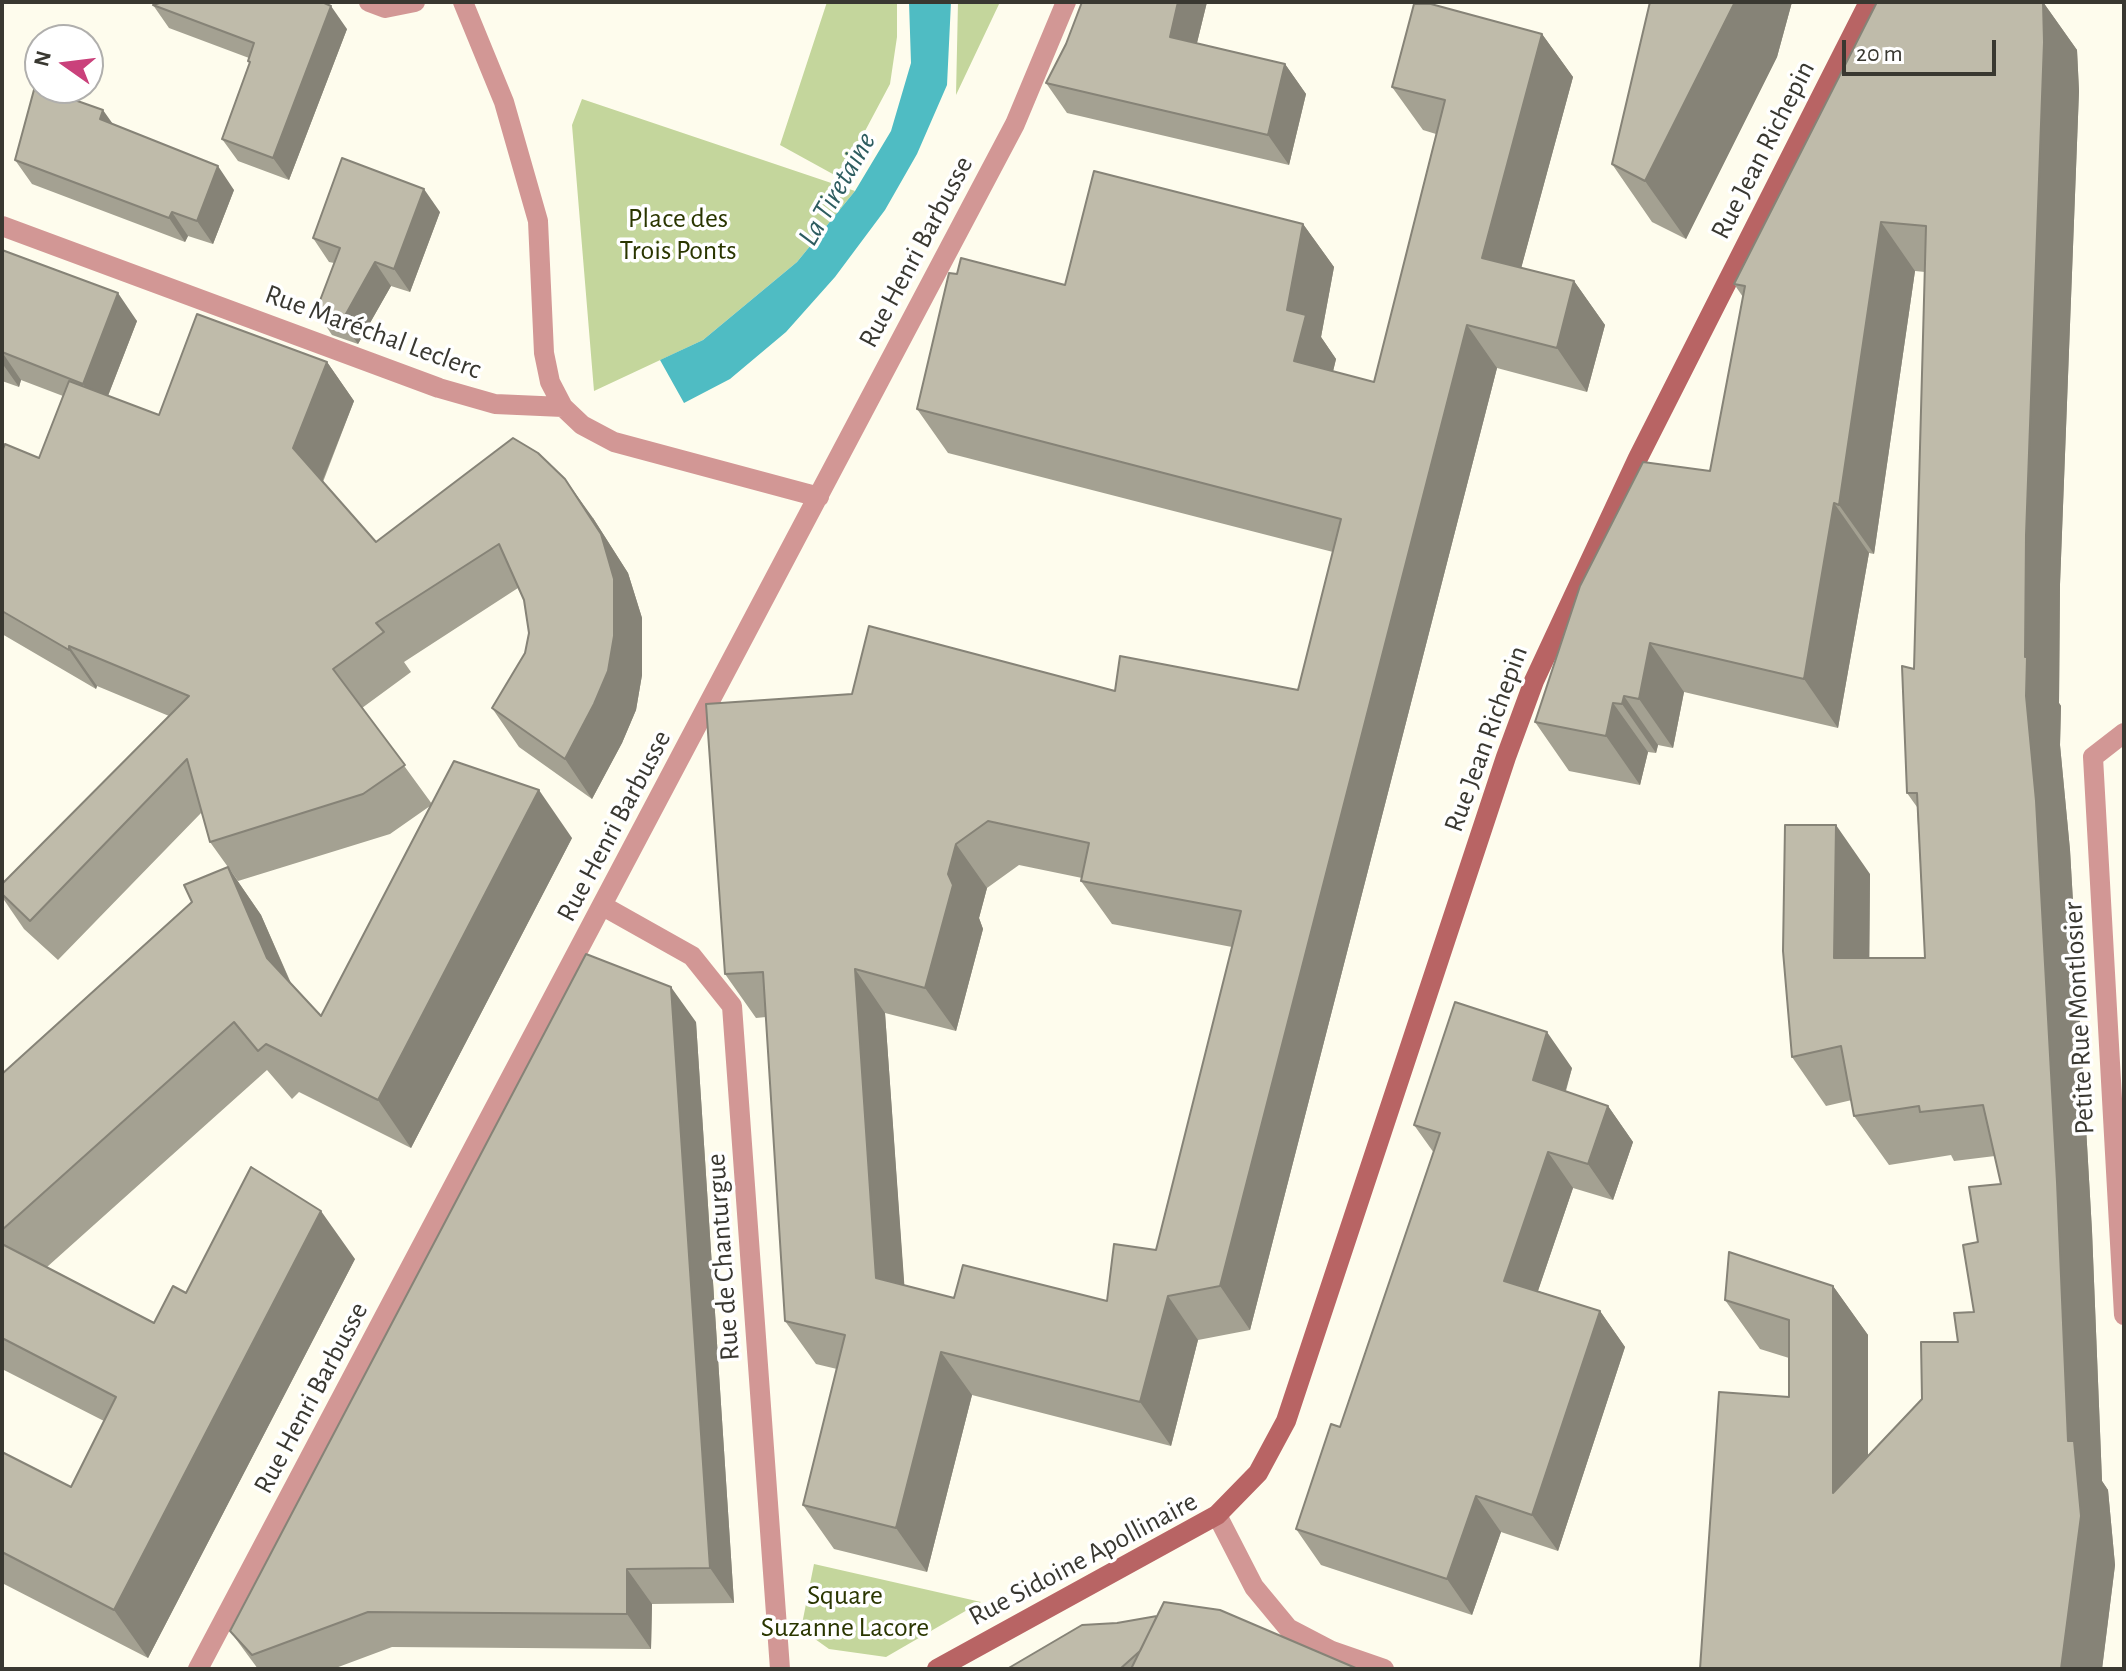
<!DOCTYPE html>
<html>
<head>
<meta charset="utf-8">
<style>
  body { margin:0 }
  #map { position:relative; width:2126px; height:1671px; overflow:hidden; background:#fefced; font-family:"Alegreya Sans",sans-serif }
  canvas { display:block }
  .frame { position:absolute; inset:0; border:4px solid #393831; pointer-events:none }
  .north { position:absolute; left:24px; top:24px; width:80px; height:80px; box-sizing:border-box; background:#fff; border:2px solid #b0afad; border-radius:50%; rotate:284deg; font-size:22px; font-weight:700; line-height:32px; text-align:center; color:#393831 }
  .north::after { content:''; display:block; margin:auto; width:28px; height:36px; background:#ca417b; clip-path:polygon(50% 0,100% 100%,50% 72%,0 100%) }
  .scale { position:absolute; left:1842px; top:40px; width:154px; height:36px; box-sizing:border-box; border:4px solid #393831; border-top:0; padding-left:10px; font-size:24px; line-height:28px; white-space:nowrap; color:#393831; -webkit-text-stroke:6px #fff; paint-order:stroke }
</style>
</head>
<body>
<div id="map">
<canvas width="2126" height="1671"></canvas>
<div class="frame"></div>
<div class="north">N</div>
<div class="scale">20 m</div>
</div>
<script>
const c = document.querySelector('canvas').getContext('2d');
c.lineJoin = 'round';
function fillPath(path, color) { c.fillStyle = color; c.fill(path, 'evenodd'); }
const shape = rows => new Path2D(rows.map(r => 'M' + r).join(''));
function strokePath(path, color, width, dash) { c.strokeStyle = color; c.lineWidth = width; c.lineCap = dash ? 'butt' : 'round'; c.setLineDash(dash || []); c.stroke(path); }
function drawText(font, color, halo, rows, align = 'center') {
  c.font = font + ' "Alegreya Sans",sans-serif'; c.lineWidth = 7; c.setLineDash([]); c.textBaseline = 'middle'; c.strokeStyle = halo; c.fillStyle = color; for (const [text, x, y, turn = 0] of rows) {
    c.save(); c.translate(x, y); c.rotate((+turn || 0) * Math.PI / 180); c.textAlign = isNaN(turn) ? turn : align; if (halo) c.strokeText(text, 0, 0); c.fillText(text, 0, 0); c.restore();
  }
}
fillPath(shape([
  [827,2,897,2,897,37,890,84,840,178,780,145],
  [958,2,1000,2,956,95],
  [582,99,855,191,797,262,703,340,594,391,572,125],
  [814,1564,981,1602,886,1657,829,1649,801,1629]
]), '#c4d69c');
fillPath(shape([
  [909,2,951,2,947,85,917,154,885,210,835,277,786,332,730,379,684,403,660,360,703,340,797,262,855,191,891,131,911,63]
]), '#4fbcc3');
strokePath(shape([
  [369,2,385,8,415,2],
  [463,2,504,102,538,221,544,353,550,382,563,407,582,425,614,442,819,497],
  [2,226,439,388,495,404,563,407],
  [2124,733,2093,757,2124,1315],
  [603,906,692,956,732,1006,780,1669],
  [1217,1515,1254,1587,1288,1628,1332,1651,1384,1669],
  [198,1669,1015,124,1066,2]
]), '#d29795', 20);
strokePath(shape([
  [937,1669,1217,1515,1258,1473,1286,1421,1506,757,1534,681,1638,458,1869,2]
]), '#b86464', 20);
fillPath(shape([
  [1082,2,1207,2,1197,43,1285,64,1306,94,1289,165,1067,113,1046,83,1066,44],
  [1650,2,1792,2,1777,57,1686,239,1652,222,1612,164],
  [1877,2,2043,2,2077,50,2079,91,2060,584,2059,703,2061,706,2060,745,2070,850,2092,1231,2102,1481,2108,1490,2115,1565,2102,1669,1700,1669,1789,1397,1789,1358,1760,1349,1725,1300,1833,1286,1868,1335,1868,1457,1922,1399,1958,1342,1974,1312,1978,1242,2001,1184,1995,1156,1954,1161,1951,1155,1889,1165,1854,1116,1852,1100,1826,1106,1792,1057,1870,874,1869,958,1925,958,1917,807,1907,793,1914,669,1925,272,1915,271,1874,554,1869,553,1838,728,1684,692,1673,748,1658,745,1656,753,1648,752,1640,785,1569,771,1535,722,1710,471,1743,297,1734,284],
  [153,5,347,29,289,180,238,161,222,139,250,63,248,61,249,58,169,28],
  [1542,34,1573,77,1521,268,1574,281,1605,325,1587,392,1497,368,1250,1330,1198,1340,1171,1446,972,1395,927,1572,834,1549,803,1505,837,1369,816,1364,785,1321,766,1017,756,1018,725,974,1115,691,1298,690,1333,552,948,453,917,409,1065,285,1303,224,1334,267,1321,337,1336,359,1333,371,1374,382,1436,134,1423,130,1392,87],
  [1019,865,1082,878,1081,881,1112,924,1232,947,1156,1250,1107,1301,954,1298,904,1285,885,1013,956,1031,983,929,979,918,987,888],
  [113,124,234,190,213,244,188,236,185,242,32,184,15,160],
  [440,212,410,292,391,286,358,344,332,335,316,311,334,263,329,262,313,238],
  [2,250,137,321,108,396,159,415,327,362,354,401,323,482,376,542,593,518,628,573,642,618,642,675,636,710,622,743,592,799,519,747,492,708,525,653,529,633,524,600,518,588,404,662,411,672,362,708,432,804,572,838,411,1148,299,1092,292,1099,267,1070,47,1267,154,1323,186,1293,355,1259,148,1658,2,1583,2,1452,71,1487,104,1421,2,1369,2,1074,192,902,228,867,261,915,291,983,321,1016,430,806,390,834,238,881,210,842,202,812,58,960,24,929,2,897,2,884,169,716,97,686,96,689,2,634,2,451,39,458,63,396,21,380,19,387,2,381],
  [696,1022,734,1603,652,1604,651,1649,392,1647,333,1669,258,1669,230,1631],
  [1572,1068,1566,1091,1608,1106,1633,1142,1613,1200,1573,1188,1538,1291,1600,1311,1625,1347,1558,1551,1501,1532,1472,1615,1321,1565,1296,1529,1340,1427,1434,1153,1414,1125],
  [1082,1625,1358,1669,1007,1669]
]), '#a4a192');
fillPath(shape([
  [1178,2,1207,2,1191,67,1170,37],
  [1735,2,1792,2,1777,57,1686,239,1645,181],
  [2043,2,2077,50,2079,91,2060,584,2059,703,2061,706,2060,745,2070,850,2092,1231,2102,1481,2108,1490,2115,1565,2102,1669,2061,1669,2068,1441,2026,696,2025,657,2026,535],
  [331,6,347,29,289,180,273,158],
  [1542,34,1573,77,1512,302,1482,258],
  [1285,64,1306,94,1289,165,1268,135],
  [103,110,120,134,100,119],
  [218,166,234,190,213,244,197,221],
  [424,189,440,212,410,292,394,269],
  [172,212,188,236,185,242,169,218],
  [1881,222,1915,271,1874,554,1839,505],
  [1303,224,1334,267,1321,337,1336,359,1325,405,1294,361,1287,310],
  [375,262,391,286,358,344,342,321],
  [1574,281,1605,325,1587,392,1557,348],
  [118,293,137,321,102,411,83,384],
  [1467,325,1497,368,1250,1330,1220,1286],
  [2,352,21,380,19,387,2,363],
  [327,362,354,401,320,487,293,448],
  [565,479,593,518,628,573,642,618,642,675,636,710,622,743,592,799,565,759],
  [1834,503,1869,553,1838,728,1804,679],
  [1650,643,1684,692,1673,748,1639,699],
  [69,646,97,686,96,689,69,650],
  [1624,696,1658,745,1656,753,1622,704],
  [1613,703,1648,752,1640,785,1606,736],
  [539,790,572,838,411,1148,378,1100],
  [1836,825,1870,874,1869,1007,1834,958],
  [956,844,987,888,979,918,983,929,956,1031,925,988,948,874],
  [228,867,261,915,300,1005,267,958],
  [855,969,885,1013,907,1322,876,1278],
  [671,987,696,1022,734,1603,710,1568],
  [1547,1032,1572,1068,1558,1116,1533,1080],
  [1608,1106,1633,1142,1613,1200,1588,1164],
  [1548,1152,1573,1188,1529,1317,1504,1281],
  [321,1211,355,1259,148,1658,114,1610],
  [1833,1286,1868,1335,1868,1542,1833,1493],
  [1168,1296,1198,1340,1171,1446,1140,1402],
  [1600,1311,1625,1347,1558,1551,1532,1515],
  [941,1352,972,1395,927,1572,896,1528],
  [1476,1496,1501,1532,1472,1615,1447,1579],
  [627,1569,652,1604,651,1649,627,1614]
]), '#868377');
const building = shape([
  [163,2,322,2,331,6,273,158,222,139,250,62,248,61,254,43,153,5,163,2],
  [1082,2,1178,2,1170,37,1285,64,1268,135,1046,83,1066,44,1082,2],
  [1650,2,1735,2,1645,181,1612,164,1650,2],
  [1877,2,2043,2,2044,42,2026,535,2025,657,2027,657,2026,696,2036,801,2057,1182,2068,1441,2074,1441,2081,1516,2061,1669,1700,1669,1719,1392,1789,1397,1789,1320,1725,1300,1729,1252,1833,1286,1833,1493,1922,1399,1921,1342,1958,1342,1954,1313,1974,1312,1963,1245,1978,1242,1969,1187,2001,1184,1983,1105,1920,1112,1919,1106,1854,1116,1841,1046,1792,1057,1783,951,1785,825,1836,825,1834,958,1925,958,1917,793,1907,793,1902,666,1914,669,1926,226,1881,222,1839,505,1834,503,1804,679,1650,643,1639,699,1624,696,1622,704,1613,703,1606,736,1535,722,1580,586,1643,462,1710,471,1745,286,1734,284,1877,2],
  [1414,4,1431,4,1542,34,1482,258,1574,281,1557,348,1467,325,1220,1286,1168,1296,1140,1402,941,1352,896,1528,803,1505,845,1335,785,1321,763,972,725,974,706,704,852,694,869,626,1115,691,1120,656,1298,690,1341,519,917,409,949,273,957,274,961,258,1065,285,1094,171,1303,224,1287,310,1306,315,1294,361,1374,382,1445,100,1392,87,1414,4],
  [988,821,1089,843,1081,881,1241,911,1156,1250,1114,1244,1107,1301,963,1265,954,1298,876,1278,855,969,925,988,953,885,948,874,956,844,988,821],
  [35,86,103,110,100,119,218,166,197,221,172,212,169,218,15,160,35,86],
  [342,158,424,189,394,269,375,262,342,321,316,311,340,248,313,238,342,158],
  [2,250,118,293,83,384,2,352,2,250],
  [197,314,327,362,293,448,376,542,513,438,538,453,565,479,601,534,614,579,614,636,608,671,594,704,565,759,492,708,525,653,529,633,524,600,499,544,376,623,384,632,333,669,405,765,363,794,210,842,187,759,30,921,2,894,2,884,189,696,69,646,69,650,2,611,2,451,5,444,39,458,69,381,159,415,197,314],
  [454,761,539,790,378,1100,266,1044,258,1051,234,1022,2,1230,2,1074,192,902,184,885,228,867,267,958,321,1016,454,761],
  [586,954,671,987,710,1568,627,1569,627,1614,368,1612,252,1655,230,1631,586,954],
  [1455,1002,1547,1032,1533,1080,1608,1106,1588,1164,1548,1152,1504,1281,1600,1311,1532,1515,1476,1496,1447,1579,1296,1529,1331,1424,1340,1427,1440,1133,1414,1125,1455,1002],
  [251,1167,321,1211,114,1610,2,1552,2,1452,71,1487,116,1397,2,1338,2,1244,154,1323,173,1286,186,1293,251,1167],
  [1164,1602,1220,1610,1358,1669,1131,1669,1164,1602],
  [1157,1616,1140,1651,1120,1669,1007,1669,1082,1625,1117,1623,1157,1616]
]);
fillPath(building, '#bfbbaa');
strokePath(building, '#868377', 2);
drawText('28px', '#393831', '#fff', [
  ["Rue Jean Richepin",1763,150,-63],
  ["Rue Henri Barbusse",916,252,-62],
  ["Rue Maréchal Leclerc",373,332,20],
  ["Rue Jean Richepin",1486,739,-70],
  ["Rue Henri Barbusse",614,826,-62],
  ["Petite Rue Montlosier",2079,1018,-93],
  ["Rue de Chanturgue",723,1257,-94],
  ["Rue Henri Barbusse",311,1398,-62],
  ["Rue Sidoine Apollinaire",1083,1559,-28]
]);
drawText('28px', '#2a3600', '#fff', [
  ["Place des",678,219],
  ["Trois Ponts",678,251],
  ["Square",845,1596],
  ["Suzanne Lacore",845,1628]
]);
drawText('italic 30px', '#2e5d60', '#fff', [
  ["La Tiretaine",837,189,-60]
]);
</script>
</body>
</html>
